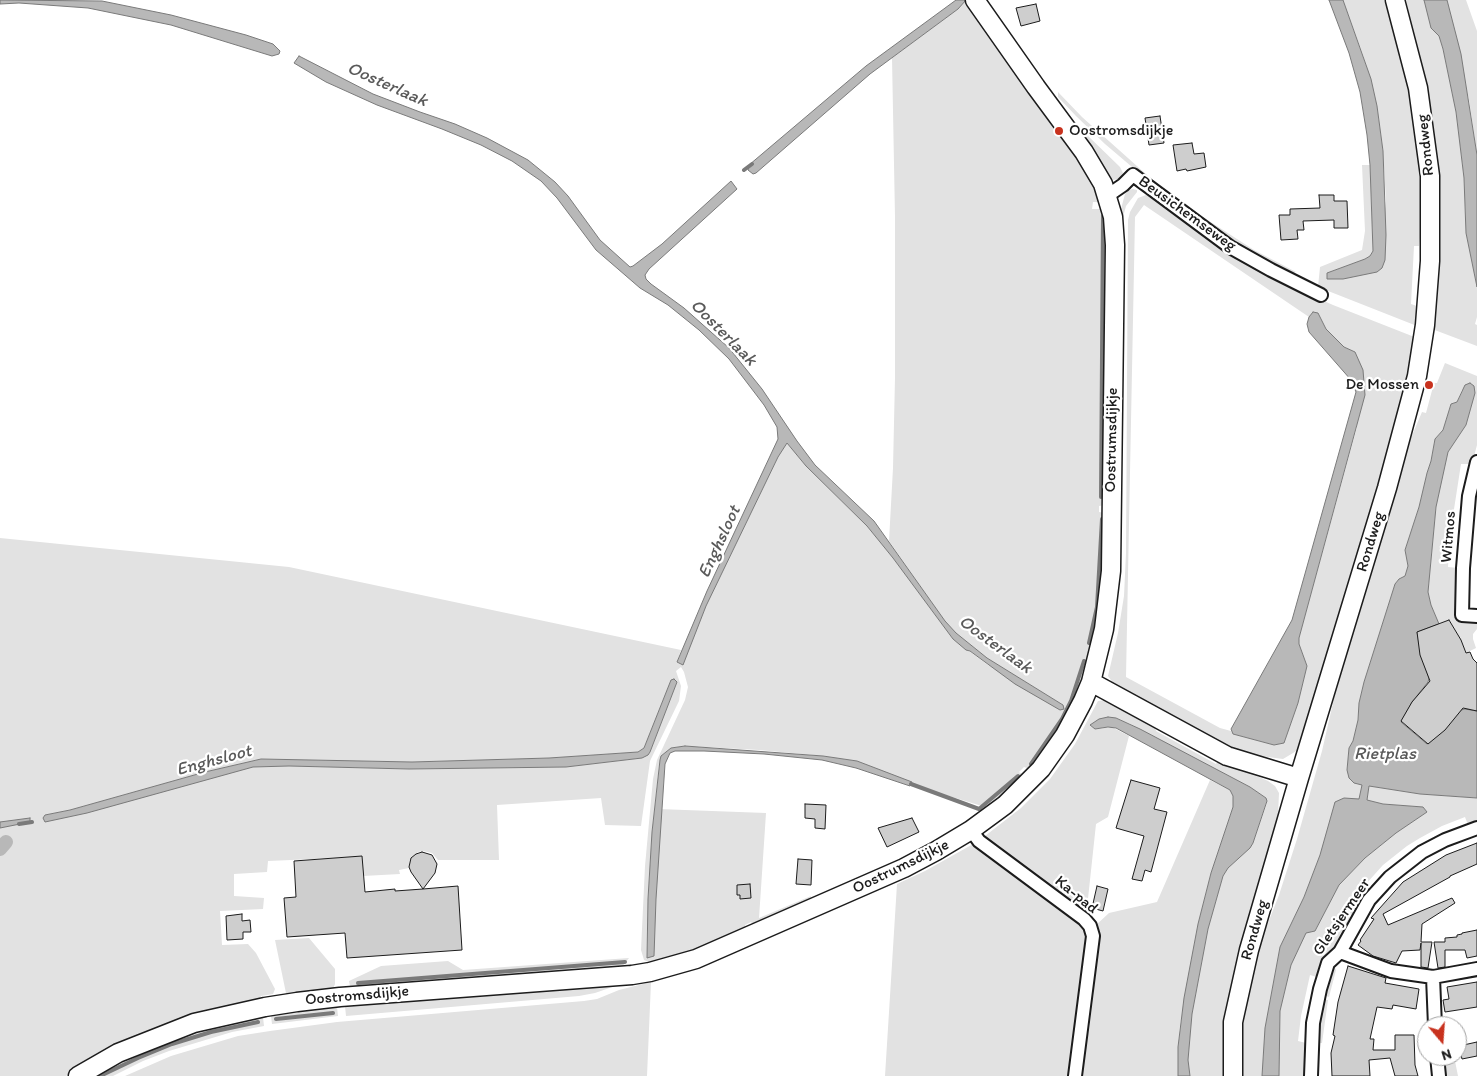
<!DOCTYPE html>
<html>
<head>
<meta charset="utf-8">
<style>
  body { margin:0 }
  #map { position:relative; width:1477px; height:1076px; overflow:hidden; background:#fff; font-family:Itim,sans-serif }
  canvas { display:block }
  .north { position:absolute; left:1417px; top:1016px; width:50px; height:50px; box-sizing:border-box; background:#fff; border:1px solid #a4a4a4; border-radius:50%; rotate:162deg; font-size:14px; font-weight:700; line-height:20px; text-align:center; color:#1c1c1c }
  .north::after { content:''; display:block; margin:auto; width:18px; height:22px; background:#c8321e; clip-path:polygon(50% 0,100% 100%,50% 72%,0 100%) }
</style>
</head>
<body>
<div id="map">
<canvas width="1477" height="1076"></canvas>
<div class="north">N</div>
</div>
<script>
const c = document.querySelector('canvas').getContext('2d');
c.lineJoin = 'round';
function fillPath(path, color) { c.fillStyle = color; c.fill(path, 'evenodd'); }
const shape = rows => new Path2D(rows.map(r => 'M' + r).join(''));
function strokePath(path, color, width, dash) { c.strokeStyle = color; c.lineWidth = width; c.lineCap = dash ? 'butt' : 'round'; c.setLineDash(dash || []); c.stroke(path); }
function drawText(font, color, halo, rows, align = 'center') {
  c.font = font + ' Itim,sans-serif'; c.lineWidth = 4.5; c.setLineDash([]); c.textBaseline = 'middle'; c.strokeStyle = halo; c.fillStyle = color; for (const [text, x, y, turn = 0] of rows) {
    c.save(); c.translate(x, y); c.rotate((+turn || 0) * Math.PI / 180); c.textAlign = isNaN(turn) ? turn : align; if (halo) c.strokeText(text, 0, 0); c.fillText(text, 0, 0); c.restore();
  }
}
fillPath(shape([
  [966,0,1040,101,1037,104,1065,142,1069,139,1104,202,1093,202,1092,209,1106,209,1107,219,1105,505,1099,506,1099,512,1104,513,1101,608,1084,679,1069,713,1034,768,1027,768,1024,767,1019,772,1022,774,1022,782,991,809,948,834,985,807,923,788,857,761,823,756,759,750,685,746,671,748,661,756,659,766,652,832,648,899,647,957,658,809,766,813,759,918,811,896,809,902,756,928,751,922,745,925,747,931,702,949,651,963,644,960,641,950,645,866,653,779,657,760,685,700,688,687,684,672,681,667,676,671,681,686,679,701,650,761,641,826,605,825,601,798,497,805,499,860,438,860,432,853,423,851,418,852,411,859,409,868,399,870,400,874,363,876,360,857,268,861,267,872,234,874,234,896,264,898,263,909,220,911,222,945,248,944,256,953,275,989,273,994,261,996,258,1002,86,1063,66,1076,0,1076,0,538,289,567,681,650,677,662,682,664,706,606,778,457,787,443,806,466,867,526,893,558,953,639,988,665,1063,705,987,658,956,633,945,621,889,541,893,468,895,378,895,217,892,58,958,9],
  [671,680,677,682,650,752,642,758,566,767,409,769,289,766,253,767,218,772,43,819,45,815,70,810,205,772,261,759,412,762,549,758,638,752,644,748],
  [1343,0,1384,0,1402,51,1418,126,1424,202,1419,246,1414,246,1411,304,1417,306,1417,326,1318,287,1320,267,1362,250,1365,231,1362,165,1370,165,1373,251,1370,256,1365,259,1327,273,1377,272,1386,201,1383,151,1377,106,1363,55],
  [1406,0,1424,0,1431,28,1439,36,1443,49,1456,112,1464,178,1466,233,1477,287,1477,317,1475,324,1477,325,1477,346,1432,329,1426,92],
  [1447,0,1466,0,1477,31,1477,155,1469,100],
  [1058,92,1082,117,1147,175,1145,178,1105,144,1076,116,1058,97],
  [1084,132,1120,167,1123,173,1119,179,1113,180,1109,177,1080,135],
  [1133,189,1137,190,1137,192,1126,206,1122,221,1119,553,1115,617,1105,664,1120,291,1121,209,1125,194,1128,190],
  [1146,195,1150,196,1218,245,1306,293,1333,305,1417,338,1406,394,1336,638,1298,750,1283,759,1245,754,1230,750,1116,687,1108,676,1118,633,1124,596,1126,553,1128,220,1130,212,1138,198],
  [1144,205,1309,317,1313,312,1318,313,1326,329,1344,347,1355,352,1357,427,1299,638,1299,644,1307,666,1298,703,1284,743,1274,745,1233,734,1231,731,1220,728,1126,677,1135,217],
  [1203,217,1254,250,1296,272,1291,274,1250,253,1204,223],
  [1445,363,1477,376,1477,445,1472,464,1461,464,1450,535,1448,567,1458,568,1458,621,1477,622,1477,629,1473,634,1473,639,1476,648,1466,653,1461,640,1449,620,1439,624,1431,605,1428,592,1436,507,1443,472,1448,452,1466,425,1470,410,1462,390,1457,402,1451,404,1443,430,1435,439,1431,461,1427,473,1419,507,1405,550,1408,566,1405,576,1399,579,1395,584,1364,682,1359,703,1358,720,1353,741,1349,748,1347,770,1362,785,1359,799,1344,799,1320,855,1304,897,1280,947,1265,1028,1262,1076,1240,1076,1242,1021,1257,951,1279,895,1297,839,1322,751,1341,668,1405,452,1422,412,1426,413,1434,383,1437,383],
  [1106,700,1111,701,1154,723,1156,731,1216,764,1219,759,1268,781,1275,786,1279,793,1278,815,1237,962,1230,1010,1226,1076,1190,1076,1188,1060,1192,1014,1208,929,1223,876,1228,868,1253,843,1267,803,1266,798,1250,787,1130,724,1116,718,1096,721,1090,726,1097,729,1112,727,1129,736,1108,817,1096,824,1087,908,1090,909,1086,916,985,839,985,836,1021,808,1050,779,1075,744,1098,701],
  [1210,780,1230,790,1233,796,1234,799,1233,807,1211,873,1198,924,1180,1026,1178,1047,1178,1076,1079,1076,1083,1047,1089,1031,1094,991,1092,974,1095,926,1109,913,1157,902],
  [1369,786,1420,794,1477,798,1477,824,1468,825,1465,817,1442,826,1420,838,1407,846,1383,865,1357,894,1364,902,1337,947,1327,953,1320,976,1317,977,1310,975,1301,1016,1298,1041,1306,1043,1307,1076,1279,1076,1280,1011,1291,965,1306,932,1315,931,1339,885,1365,858,1396,833,1427,812,1423,807,1383,804,1367,800],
  [975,843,1080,921,1089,936,1072,1076,885,1076,897,884,925,871],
  [309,938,335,969,335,984,333,989,325,993,287,998,275,940],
  [629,958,621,968,352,988,350,986,349,981,381,966,448,961,463,970],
  [1331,967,1335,968,1336,970,1329,997,1324,995],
  [638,978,595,993,579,996,346,1016,345,1006,349,1002],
  [651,982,647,1076,125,1076,171,1056,238,1036,270,1031,337,1022,584,1001,597,999,619,990],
  [1323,999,1328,1000,1322,1043,1317,1043,1319,1022],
  [333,1004,337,1007,338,1016,272,1024,271,1016,273,1012],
  [259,1014,263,1017,264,1026,232,1032,169,1051,143,1061,113,1076,91,1076,135,1052,210,1027],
  [1440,1056,1454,1056,1458,1076,1444,1076]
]), '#e2e2e2');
const water = shape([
  [0,0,102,1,171,15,246,35,273,44,280,51,279,54,272,56,171,25,88,8,19,3,0,4,0,0],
  [956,0,966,0,958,9,870,74,756,173,753,174,748,170,749,165,866,66,956,0],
  [1329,0,1343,0,1371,79,1377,106,1383,151,1386,235,1385,260,1382,268,1377,272,1343,279,1327,279,1327,273,1365,259,1370,256,1373,251,1370,165,1367,135,1360,92,1349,53,1329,0],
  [1424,0,1447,0,1461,54,1477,155,1477,287,1466,233,1464,178,1456,112,1443,49,1439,36,1431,28,1424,0],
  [299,56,373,94,420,112,455,124,487,138,528,160,555,182,568,196,600,240,630,267,633,266,662,244,731,181,737,189,649,269,645,275,646,279,651,284,684,308,729,348,762,389,797,441,815,465,874,521,945,621,956,633,987,658,1063,705,1064,709,1060,710,1015,684,970,651,966,650,953,639,893,558,867,526,806,466,787,443,778,457,706,606,683,665,677,662,707,591,778,439,777,427,764,405,729,359,699,330,668,305,640,288,596,250,557,198,541,181,512,161,481,145,442,129,377,105,326,82,294,63,299,56],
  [1313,312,1318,313,1326,329,1344,347,1355,352,1363,370,1365,395,1299,638,1299,644,1307,666,1298,703,1284,743,1274,745,1233,734,1231,729,1292,620,1356,392,1351,380,1309,332,1307,324,1309,317,1313,312],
  [1470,383,1474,386,1475,393,1466,425,1448,452,1436,507,1428,592,1431,605,1439,624,1417,632,1421,655,1429,678,1428,682,1412,702,1401,722,1427,744,1444,729,1461,710,1465,709,1477,711,1477,798,1420,794,1369,786,1367,800,1383,804,1423,807,1427,812,1396,833,1365,858,1339,885,1315,931,1306,933,1291,965,1280,1011,1279,1076,1262,1076,1265,1028,1280,947,1304,897,1320,855,1335,802,1344,798,1359,799,1362,785,1354,783,1349,778,1347,770,1349,748,1353,741,1358,720,1359,703,1364,682,1395,584,1399,579,1405,576,1408,566,1405,550,1419,507,1427,473,1431,461,1435,439,1443,430,1451,404,1457,402,1465,385,1470,383],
  [674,679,677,682,650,752,648,755,642,758,566,767,409,769,289,766,253,767,87,813,45,822,43,818,45,815,70,810,205,772,261,759,412,762,549,758,638,752,644,748,671,680,674,679],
  [1108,717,1116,718,1140,729,1250,787,1266,798,1267,801,1253,843,1250,848,1228,868,1223,876,1208,929,1192,1014,1188,1060,1190,1076,1178,1076,1178,1047,1184,998,1198,924,1211,873,1233,807,1233,796,1230,790,1116,728,1108,727,1095,729,1090,725,1099,719,1108,717],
  [685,746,823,756,857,761,912,782,910,786,856,768,822,760,764,754,704,751,675,751,670,753,665,764,656,899,654,956,647,958,648,899,652,832,660,760,661,756,671,748,685,746],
  [30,818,30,822,0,828,0,822,30,818]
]);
fillPath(water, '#b8b8b8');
strokePath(water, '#7a7a7a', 1);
strokePath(shape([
  [744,170,752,164],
  [1101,497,1103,216],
  [1089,643,1097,607,1102,519],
  [1031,764,1062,719,1071,701,1084,661],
  [911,784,979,809,1018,776],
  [19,824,32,822],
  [358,983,625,962],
  [276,1019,333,1013],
  [100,1076,138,1058,172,1044,211,1032,258,1022]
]), '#7a7a7a', 4);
strokePath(shape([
  [0,849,6,842]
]), '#b8b8b8', 14);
const building = shape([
  [1036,4,1040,21,1021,26,1016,8,1036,4],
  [1160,116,1164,143,1149,145,1145,118,1160,116],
  [1192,143,1194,154,1204,153,1206,167,1187,171,1186,169,1177,171,1173,145,1192,143],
  [1319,195,1334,195,1334,201,1347,201,1348,228,1334,228,1334,220,1303,221,1304,230,1297,230,1298,239,1281,240,1279,215,1290,215,1290,209,1320,208,1319,195],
  [1449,620,1461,640,1466,653,1470,652,1473,659,1477,663,1477,711,1463,708,1445,730,1428,744,1401,721,1412,702,1430,681,1420,655,1417,632,1449,620],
  [1131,780,1160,788,1154,809,1167,812,1151,872,1145,870,1142,881,1132,879,1144,836,1116,828,1131,780],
  [805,804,826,805,825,829,815,828,815,819,805,818,805,804],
  [912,818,919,832,887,847,878,828,912,818],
  [1477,843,1477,864,1450,876,1450,877,1383,914,1388,925,1452,898,1455,903,1422,924,1421,942,1432,942,1428,968,1421,967,1421,943,1420,950,1402,951,1396,963,1373,956,1358,945,1361,941,1360,940,1374,919,1371,918,1403,882,1446,855,1477,843],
  [422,852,432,855,437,864,435,873,423,889,458,886,462,950,347,958,345,933,287,937,284,898,296,897,294,861,362,856,365,892,395,889,395,891,423,889,411,872,409,867,411,858,416,854,422,852],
  [798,859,812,860,811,885,796,884,798,859],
  [750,884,751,898,740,899,740,895,737,895,737,885,750,884],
  [1097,886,1108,889,1103,911,1092,908,1097,886],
  [242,914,242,921,250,920,251,932,243,932,243,939,227,940,226,916,242,914],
  [1477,930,1477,956,1467,958,1465,950,1445,950,1445,967,1438,968,1434,942,1445,942,1445,938,1457,937,1457,935,1462,934,1462,933,1477,930],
  [1348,966,1386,978,1385,983,1419,989,1416,1009,1393,1005,1392,1009,1377,1007,1370,1039,1374,1039,1373,1050,1395,1050,1395,1035,1414,1035,1415,1065,1418,1076,1395,1076,1390,1058,1369,1060,1370,1076,1332,1076,1331,1053,1335,1036,1333,1035,1338,1002,1348,966],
  [1477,982,1477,1007,1445,1012,1443,1000,1449,999,1447,987,1477,982],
  [1477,1042,1477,1056,1462,1059,1459,1046,1477,1042]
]);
fillPath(building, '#cecece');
strokePath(building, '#1c1c1c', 1);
const street = shape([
  [1107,196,1123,185,1133,175,1230,247,1271,270,1321,295],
  [1477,462,1469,496,1463,568,1462,615,1477,616],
  [971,830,979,841,1084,919,1090,926,1093,936,1075,1076],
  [1340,952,1391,971,1433,977,1477,969],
  [1433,977,1435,1026],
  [1437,1056,1439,1076],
  [1311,1076,1313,1023,1320,989,1328,963,1340,952,1369,900,1390,877,1422,852,1445,840,1477,828]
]);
const secondary = shape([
  [1091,682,1227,756,1299,778],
  [78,1076,118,1053,194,1023,265,1007,297,1002,340,997,632,975,650,972,696,959,904,868,936,851,971,830,1005,805,1041,769,1065,735,1083,701,1091,682,1104,629,1111,571,1115,245,1113,217,1103,184,1084,152,1036,87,975,0],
  [1233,1076,1233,1022,1249,950,1299,778,1387,488,1417,376,1425,325,1430,261,1430,176,1418,88,1395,0]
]);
strokePath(street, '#1c1c1c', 16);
strokePath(secondary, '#1c1c1c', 21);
strokePath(street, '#fff', 12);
strokePath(secondary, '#fff', 18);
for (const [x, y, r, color] of [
  [1059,131,5,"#c8321e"],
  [1429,385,5,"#c8321e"]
]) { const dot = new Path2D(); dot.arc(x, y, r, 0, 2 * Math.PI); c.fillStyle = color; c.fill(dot); strokePath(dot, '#fff', 2); }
drawText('16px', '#1c1c1c', '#fff', [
  ["Oostromsdijkje",1069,131],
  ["De Mossen",1419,385,"right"]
], 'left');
drawText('16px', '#1c1c1c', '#fff', [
  ["Rondweg",1426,145,-96],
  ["Beusichemseweg",1187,214,36],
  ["Oostrumsdijkje",1112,440,-89],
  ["Witmos",1449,537,-85],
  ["Rondweg",1371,542,-73],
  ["Oostrumsdijkje",901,867,-26],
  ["Ka-pad",1076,895,39],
  ["Gletsjermeer",1342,917,-56],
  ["Rondweg",1255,930,-74],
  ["Oostromsdijkje",357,996,-5]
]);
drawText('italic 18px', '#5a5a5a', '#fff', [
  ["Oosterlaak",387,85,24],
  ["Oosterlaak",723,333,45],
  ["Enghsloot",720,542,-65],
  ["Oosterlaak",995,645,36],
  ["Rietplas",1385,754],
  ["Enghsloot",214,761,-15]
]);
</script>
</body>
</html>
